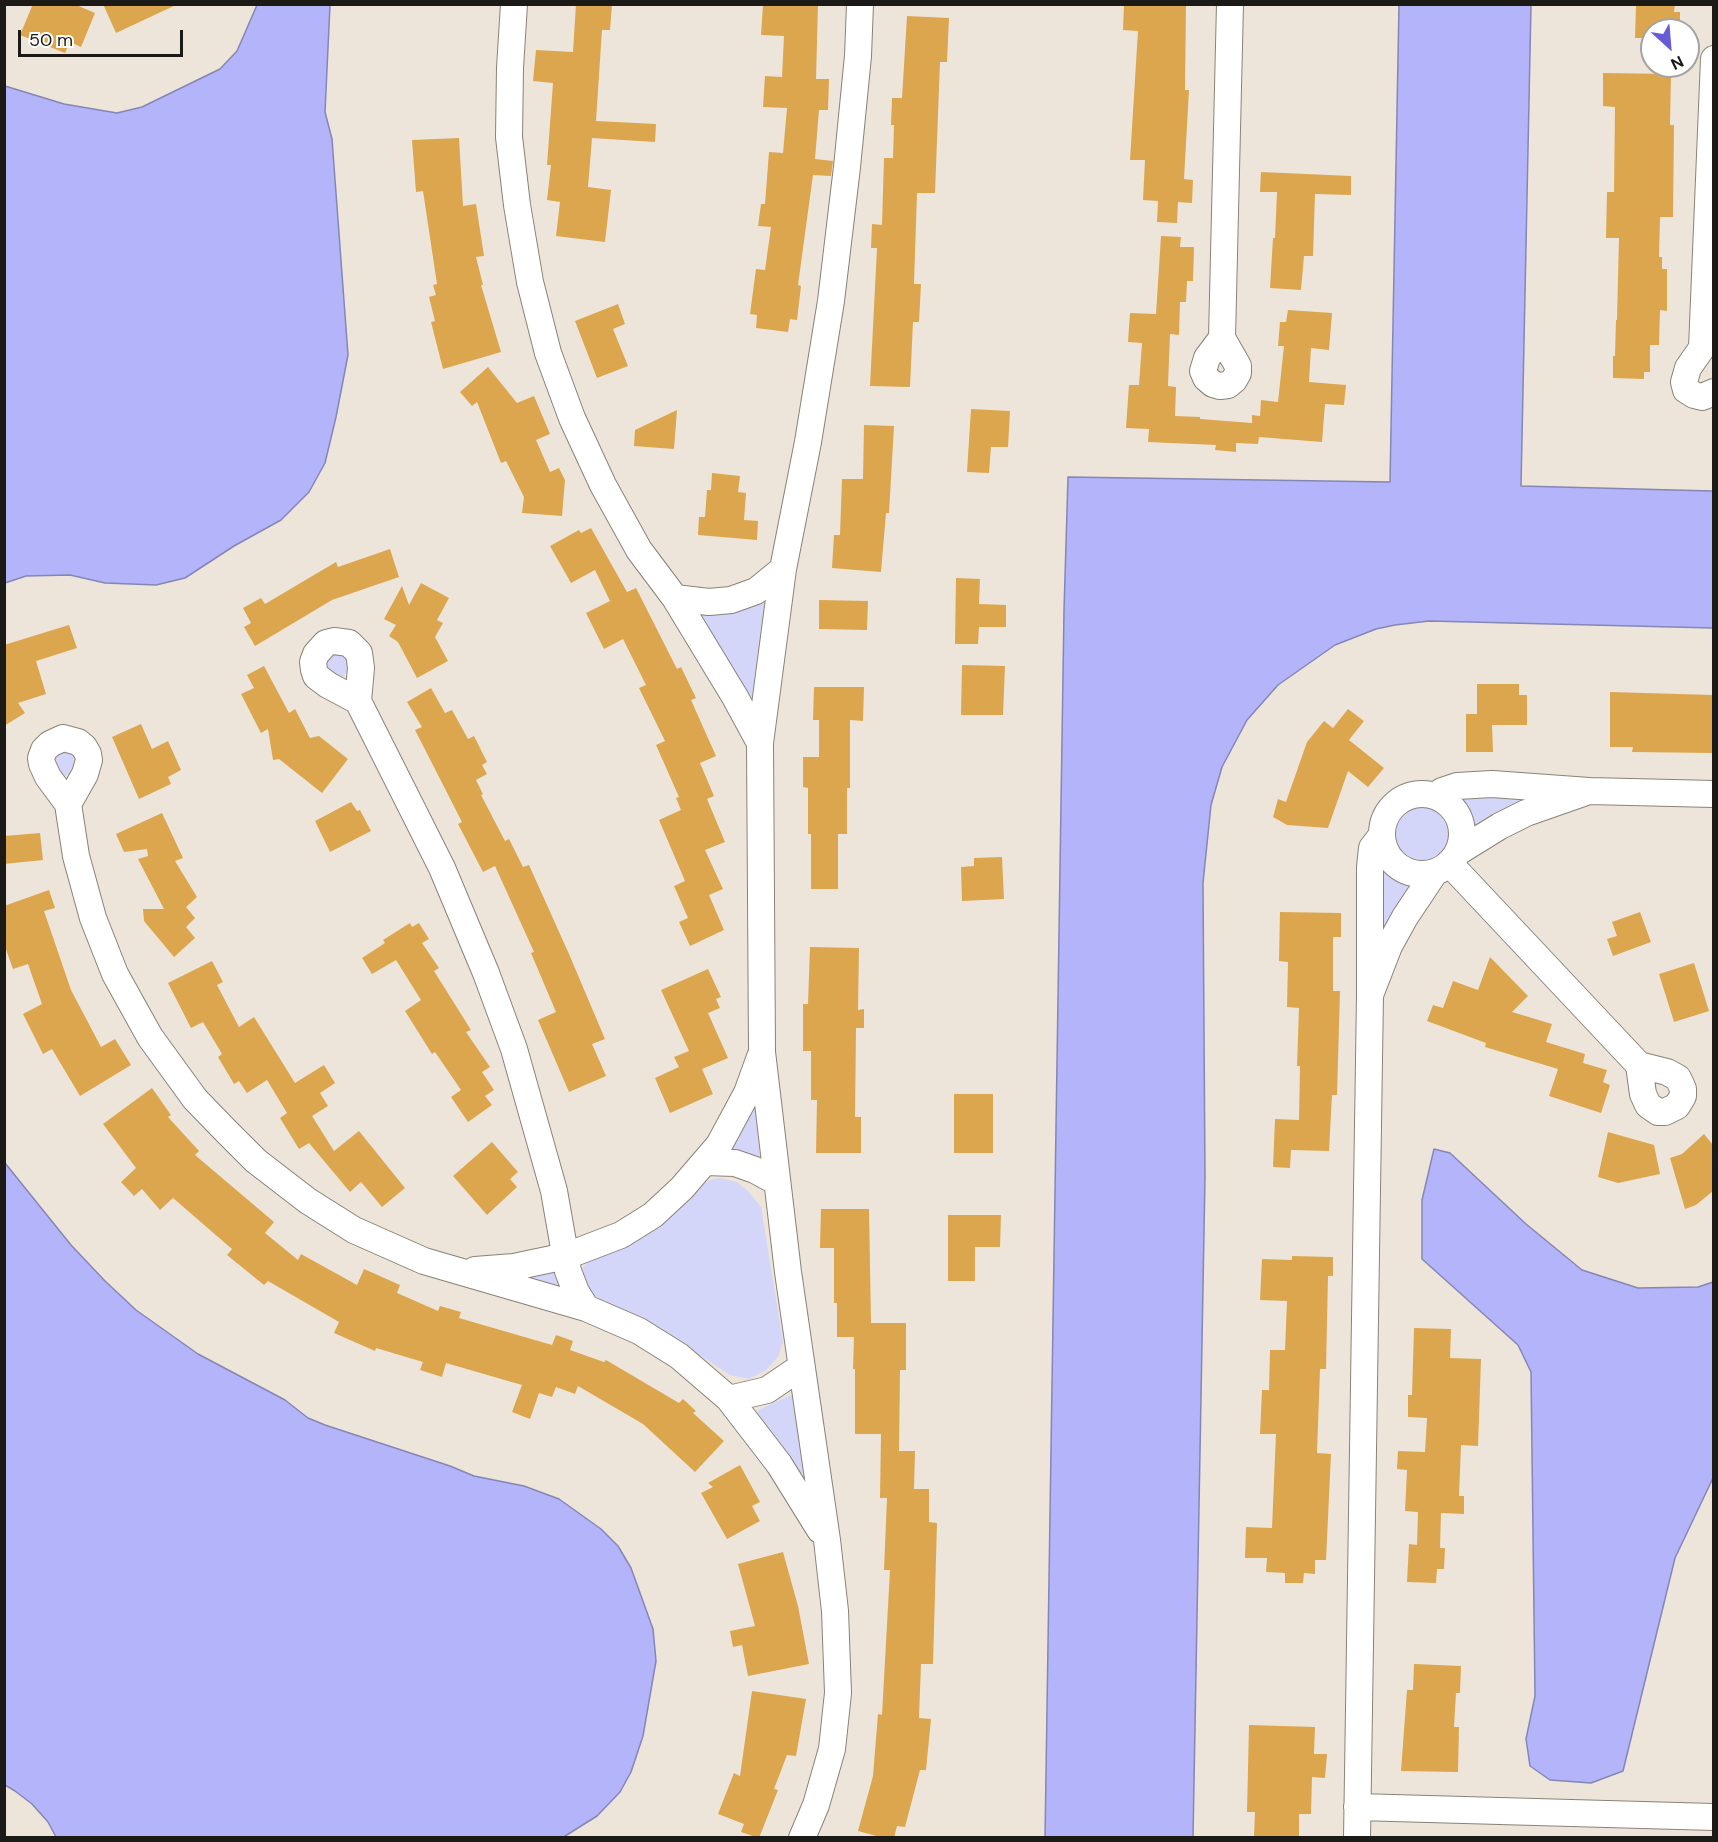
<!DOCTYPE html>
<html>
<head>
<meta charset="utf-8">
<style>
  body { margin:0 }
  #map { position:relative; width:1718px; height:1842px; overflow:hidden; background:#ede5da; font-family:"DM Sans",sans-serif }
  canvas { display:block }
  .frame { position:absolute; inset:0; border:6px solid #1c1a16; pointer-events:none }
  .north { position:absolute; left:1640px; top:18px; width:60px; height:60px; box-sizing:border-box; background:#fff; border:2px solid #a4a3a2; border-radius:50%; rotate:154deg; font-size:16px; font-weight:700; line-height:24px; text-align:center; color:#1c1a16 }
  .north::after { content:''; display:block; margin:auto; width:21px; height:27px; background:#685bd5; clip-path:polygon(50% 0,100% 100%,50% 72%,0 100%) }
  .scale { position:absolute; left:18px; top:30px; width:165px; height:27px; box-sizing:border-box; border:3px solid #1c1a16; border-top:0; padding-left:8px; font-size:18px; line-height:21px; white-space:nowrap; color:#1c1a16; -webkit-text-stroke:4px #fff; paint-order:stroke }
</style>
</head>
<body>
<div id="map">
<canvas width="1718" height="1842"></canvas>
<div class="frame"></div>
<div class="north">N</div>
<div class="scale">50 m</div>
</div>
<script>
const c = document.querySelector('canvas').getContext('2d');
c.lineJoin = 'round';
function fillPath(path, color) { c.fillStyle = color; c.fill(path, 'evenodd'); }
const shape = rows => new Path2D(rows.map(r => 'M' + r).join(''));
function strokePath(path, color, width, dash) { c.strokeStyle = color; c.lineWidth = width; c.lineCap = dash ? 'butt' : 'round'; c.setLineDash(dash || []); c.stroke(path); }
fillPath(shape([
  [757,596,766,605,755,696,742,698,701,613],
  [323,652,346,653,349,667,344,676,333,680,319,656],
  [52,749,77,754,73,773,63,777,49,753],
  [1453,794,1532,796,1470,830,1469,814],
  '1389 833a31 31 0 1 1 62 0a31 31 0 1 1-62 0Z',
  [1380,862,1400,877,1417,881,1383,943],
  [754,1099,760,1157,720,1153],
  [719,1178,737,1182,748,1191,761,1207,783,1342,778,1357,766,1370,749,1379,730,1375,684,1345,595,1296,584,1282,583,1267,590,1259,710,1180],
  [556,1268,562,1291,510,1281],
  [791,1395,799,1399,810,1470,796,1476,757,1420,758,1410]
]), '#d4d6f9');
const water = shape([
  [257,5,330,5,325,112,332,139,348,355,336,417,325,463,309,492,281,520,234,546,185,578,156,585,105,583,70,575,26,576,5,583,5,86,64,104,117,113,142,107,220,69,237,51,257,5],
  [1399,5,1531,5,1521,486,1713,491,1713,628,1429,621,1395,625,1376,629,1335,645,1278,685,1247,720,1222,767,1211,805,1203,883,1205,1177,1193,1837,1045,1837,1064,610,1068,477,1390,482,1399,5],
  [1434,1149,1450,1153,1526,1224,1582,1270,1638,1288,1698,1287,1713,1282,1713,1478,1675,1558,1623,1771,1591,1783,1550,1780,1530,1766,1526,1739,1535,1696,1531,1372,1518,1345,1422,1259,1422,1200,1434,1149],
  [5,1163,71,1245,105,1281,136,1310,198,1354,285,1400,308,1418,325,1425,450,1466,474,1476,524,1486,559,1499,601,1529,618,1546,631,1568,653,1629,656,1661,643,1736,631,1772,620,1792,597,1816,562,1838,56,1837,48,1822,32,1804,15,1791,5,1785,5,1163]
]);
fillPath(water, '#b3b4f9');
strokePath(water, '#8686b5', 1.5);
fillPath(shape([
  [33,4,74,4,95,13,81,47,70,42,65,53,20,35],
  [103,4,178,4,116,33],
  [576,4,612,4,610,30,602,30,596,121,656,124,655,142,592,138,588,187,611,190,605,242,556,236,560,202,547,200,551,165,547,165,553,83,533,81,536,50,573,52],
  [763,4,818,4,816,79,829,79,828,110,819,110,815,159,833,161,831,176,813,175,798,285,801,286,797,320,790,319,788,332,756,328,757,315,750,314,756,269,765,270,771,227,758,226,761,204,765,204,769,152,783,153,787,108,763,107,765,76,782,77,784,36,761,35],
  [1124,4,1186,4,1185,90,1189,90,1184,179,1193,180,1192,203,1178,202,1177,223,1157,222,1158,201,1143,200,1145,160,1130,160,1138,31,1123,30],
  [1636,4,1675,4,1674,12,1680,12,1680,30,1652,30,1652,38,1635,38],
  [907,16,949,18,947,62,940,62,935,193,917,193,914,284,921,284,919,322,913,322,910,387,870,386,877,248,871,248,872,224,882,225,884,158,893,158,894,125,891,125,892,98,902,98],
  [1603,73,1671,74,1670,125,1674,125,1673,217,1660,217,1659,257,1662,257,1662,269,1667,269,1667,311,1660,310,1659,345,1650,345,1650,372,1644,372,1644,379,1613,378,1613,356,1615,356,1616,320,1617,320,1619,238,1606,238,1607,192,1614,192,1615,107,1603,106],
  [459,138,463,206,476,204,484,256,476,257,483,285,481,285,501,352,443,369,431,322,435,321,429,297,436,295,433,285,437,284,423,191,416,192,412,140],
  [1261,172,1351,176,1351,195,1315,194,1313,256,1304,256,1301,290,1270,288,1273,238,1275,238,1277,192,1260,192],
  [1161,236,1181,237,1180,247,1194,247,1193,281,1187,281,1186,302,1180,302,1179,335,1170,334,1168,386,1176,387,1175,416,1200,417,1200,419,1252,423,1252,415,1260,416,1261,400,1278,402,1284,346,1278,346,1280,322,1286,322,1288,310,1332,313,1329,350,1311,348,1309,382,1346,385,1344,405,1325,404,1322,442,1259,437,1258,444,1236,443,1236,452,1215,450,1216,445,1148,442,1149,429,1126,428,1129,385,1139,385,1142,343,1128,342,1130,313,1156,314],
  [618,304,625,324,613,329,628,366,597,378,575,321],
  [488,367,517,403,534,396,550,434,536,440,550,472,559,468,565,480,562,516,522,513,524,497,506,461,501,463,477,402,472,406,460,392],
  [971,409,1010,411,1008,447,991,447,989,473,967,472],
  [677,410,674,449,634,446,635,430],
  [864,425,894,426,889,513,886,513,881,572,832,568,834,535,840,535,842,479,863,479],
  [712,473,740,476,738,492,746,493,744,520,758,521,757,540,698,535,699,517,705,517,707,490,711,490],
  [591,528,627,592,636,588,677,669,681,667,696,698,691,700,716,756,700,763,714,796,707,799,725,842,705,850,723,889,709,895,724,930,690,946,679,922,688,918,674,886,685,881,659,820,681,810,676,798,679,797,656,745,665,741,639,688,646,685,623,639,604,649,586,613,610,601,595,570,571,583,550,546,579,530,581,533],
  [390,549,399,577,332,600,255,646,244,627,251,623,243,608,261,598,265,604,336,562,338,567],
  [956,578,980,579,979,604,1006,605,1006,627,979,627,978,644,955,644],
  [421,583,449,598,437,620,443,623,435,637,448,661,417,678,398,642,389,636,396,625,384,619,402,586,409,605],
  [819,600,868,601,867,630,819,629],
  [69,625,77,648,36,661,46,694,18,703,25,713,4,726,4,645],
  [962,665,1005,666,1003,715,961,715],
  [264,666,289,713,295,709,310,738,319,736,348,759,322,793,279,759,273,760,268,729,261,733,241,694,254,688,247,675],
  [1477,684,1519,684,1519,695,1527,695,1527,725,1492,725,1493,752,1466,752,1466,714,1477,714],
  [814,687,864,687,863,721,850,720,850,788,847,788,847,834,838,834,838,889,811,889,811,834,808,834,808,788,803,787,803,757,819,757,819,720,813,720],
  [431,688,445,713,452,710,468,739,474,736,487,762,482,765,487,774,476,780,483,794,481,795,505,841,509,839,523,867,529,865,569,954,605,1039,592,1044,606,1076,569,1092,538,1020,556,1012,531,953,534,952,495,866,483,872,458,824,462,822,415,730,422,727,407,702],
  [1610,692,1713,695,1713,753,1632,752,1633,747,1610,747],
  [1348,709,1364,721,1349,740,1384,768,1368,787,1348,771,1328,828,1287,825,1273,817,1278,799,1286,802,1307,742,1324,721,1333,728],
  [141,724,152,749,168,741,181,770,168,777,171,784,139,799,112,737],
  [351,802,357,811,360,810,371,831,330,852,315,821],
  [162,813,183,858,175,861,197,897,186,907,195,918,186,927,195,938,174,957,144,921,143,909,164,909,138,859,148,856,147,849,124,852,116,834],
  [40,833,43,860,4,864,4,836],
  [1002,857,1004,899,962,901,961,867,974,866,974,858],
  [49,890,55,908,44,911,71,990,101,1047,115,1039,131,1065,80,1096,52,1049,43,1054,23,1014,42,1004,28,964,13,969,4,944,4,906],
  [1280,912,1341,913,1341,937,1333,937,1333,991,1340,991,1337,1095,1332,1095,1329,1151,1291,1150,1290,1168,1273,1167,1275,1119,1299,1120,1300,1066,1297,1066,1299,1008,1287,1007,1288,962,1279,961],
  [1640,912,1651,942,1613,956,1607,939,1617,936,1612,922],
  [410,923,412,927,419,923,429,939,422,943,439,968,434,971,471,1030,466,1032,490,1067,482,1072,494,1090,485,1096,492,1105,468,1122,451,1097,461,1090,435,1052,432,1054,405,1011,421,1000,396,960,372,974,362,958,385,943,383,940],
  [810,947,859,948,858,1010,864,1009,864,1028,856,1028,855,1117,861,1117,861,1153,816,1153,817,1100,811,1100,811,1051,803,1051,803,1004,808,1004],
  [1490,957,1528,996,1512,1012,1552,1024,1546,1042,1585,1054,1583,1063,1607,1070,1603,1082,1610,1085,1601,1113,1549,1096,1558,1069,1485,1047,1486,1043,1427,1021,1433,1005,1443,1008,1453,981,1478,990],
  [212,961,223,982,217,985,239,1027,254,1017,295,1083,324,1065,335,1083,320,1093,328,1106,312,1116,334,1151,359,1131,405,1188,382,1207,361,1182,350,1192,309,1143,299,1149,280,1118,287,1113,267,1080,247,1093,239,1081,234,1084,218,1057,222,1054,203,1022,191,1028,168,983],
  [1694,963,1709,1011,1674,1022,1659,974],
  [708,969,721,997,716,999,720,1008,708,1013,728,1058,702,1069,713,1094,670,1113,655,1078,679,1067,674,1057,689,1051,661,990],
  [152,1088,171,1115,168,1117,199,1151,195,1155,274,1222,265,1233,298,1260,301,1254,357,1285,364,1269,400,1285,397,1293,438,1311,440,1306,461,1312,459,1318,552,1345,556,1335,573,1341,570,1350,604,1362,606,1360,679,1403,683,1399,696,1411,693,1413,724,1441,695,1472,643,1424,578,1386,575,1394,556,1387,552,1397,539,1393,530,1419,512,1412,522,1385,446,1363,442,1377,420,1370,423,1362,376,1348,375,1351,334,1333,339,1322,268,1281,264,1285,227,1255,232,1249,173,1198,160,1210,142,1189,134,1196,121,1182,136,1168,103,1124],
  [954,1094,993,1094,993,1153,954,1153],
  [1608,1132,1654,1145,1660,1174,1618,1183,1598,1177],
  [1704,1134,1713,1145,1713,1191,1696,1205,1685,1209,1670,1158,1682,1154],
  [492,1142,518,1172,510,1179,517,1187,487,1215,453,1176],
  [821,1209,869,1209,871,1323,906,1323,906,1370,900,1370,899,1451,915,1451,914,1489,929,1489,929,1522,937,1523,933,1664,921,1664,919,1718,931,1719,926,1770,920,1770,905,1827,897,1826,894,1838,884,1838,858,1831,873,1776,878,1714,882,1715,890,1570,884,1570,887,1498,880,1498,881,1434,855,1434,855,1369,853,1369,854,1337,837,1337,837,1303,834,1303,834,1248,820,1248],
  [948,1215,1001,1215,1000,1247,975,1247,975,1281,948,1281],
  [1292,1256,1333,1257,1333,1276,1328,1276,1326,1369,1320,1369,1317,1453,1331,1454,1326,1560,1315,1560,1315,1574,1304,1573,1303,1583,1285,1583,1285,1573,1266,1572,1267,1558,1245,1558,1246,1527,1272,1528,1276,1434,1260,1434,1262,1390,1269,1390,1270,1350,1285,1350,1287,1301,1260,1300,1262,1259,1292,1260],
  [1414,1328,1451,1329,1450,1358,1481,1359,1478,1446,1461,1445,1459,1496,1464,1496,1464,1514,1441,1513,1440,1548,1445,1548,1444,1569,1437,1569,1436,1583,1407,1582,1409,1544,1417,1545,1418,1512,1405,1511,1407,1470,1397,1469,1398,1451,1425,1452,1427,1418,1408,1417,1408,1395,1412,1395],
  [740,1465,760,1502,752,1506,760,1521,727,1539,701,1493,713,1487,708,1483],
  [783,1552,798,1606,809,1664,748,1676,742,1645,733,1647,730,1631,755,1626,738,1564],
  [1414,1664,1461,1666,1460,1693,1456,1693,1454,1727,1459,1727,1458,1772,1401,1771,1407,1690,1413,1690],
  [752,1691,806,1699,796,1756,787,1755,774,1789,778,1790,759,1838,741,1832,744,1824,718,1814,734,1773,740,1776],
  [1249,1725,1315,1727,1314,1754,1327,1754,1325,1778,1312,1777,1311,1814,1299,1814,1299,1838,1254,1837,1255,1812,1247,1812]
]), '#dca64e');
const minor = shape([
  [514,4,510,68,509,137,517,205,530,282,548,353,572,418,603,485,639,550,675,598,735,697,760,743,762,1052,788,1272,827,1540,835,1611,838,1693,832,1749,816,1805,802,1838],
  [1714,59,1702,348,1688,368,1684,382,1686,390,1694,395,1702,397,1714,392],
  [1222,338,1207,358,1203,371,1206,378,1213,384,1220,386,1228,385,1234,380,1238,373,1238,366,1222,338,1230,4],
  [675,598,709,602,731,600,756,591,783,569],
  [334,641,349,643,359,653,361,668,358,701,328,685,316,676,314,670,313,662,316,654,326,643,334,641],
  [358,701,442,868,486,973,514,1049,554,1191,568,1271,576,1292,586,1308],
  [63,738,78,742,84,747,88,754,89,760,85,774,68,804,48,777,42,764,41,758,44,750,50,744,63,738],
  [760,743,783,569,808,442,831,301,847,167,858,56,860,4],
  [1589,791,1714,794],
  '1382 834a40 40 0 1 1 80 0a40 40 0 1 1-80 0Z',
  [1436,796,1442,791,1457,786,1492,784,1589,791,1526,813,1500,826,1458,852],
  [68,804,76,856,93,918,115,974,150,1037,195,1099,225,1130,256,1161,308,1201,354,1230,424,1261,586,1308,639,1331,679,1356,729,1399,779,1464,820,1530],
  [1382,835,1372,848,1370,867,1370,995,1389,946,1405,917,1435,872],
  [1449,863,1639,1065],
  [1639,1065,1667,1072,1678,1078,1683,1089,1683,1096,1677,1106,1665,1112,1658,1112,1648,1105,1643,1094,1639,1065],
  [705,1162,735,1163,755,1170,777,1182],
  [475,1270,514,1267,566,1256,621,1235,653,1215,682,1188,719,1145,747,1093,760,1057],
  [729,1399,767,1390,801,1367],
  [1357,1807,1714,1817],
  [1357,1838,1370,995]
]);
strokePath(minor, '#8a8278', 28);
strokePath(minor, '#fff', 26);
</script>
</body>
</html>
